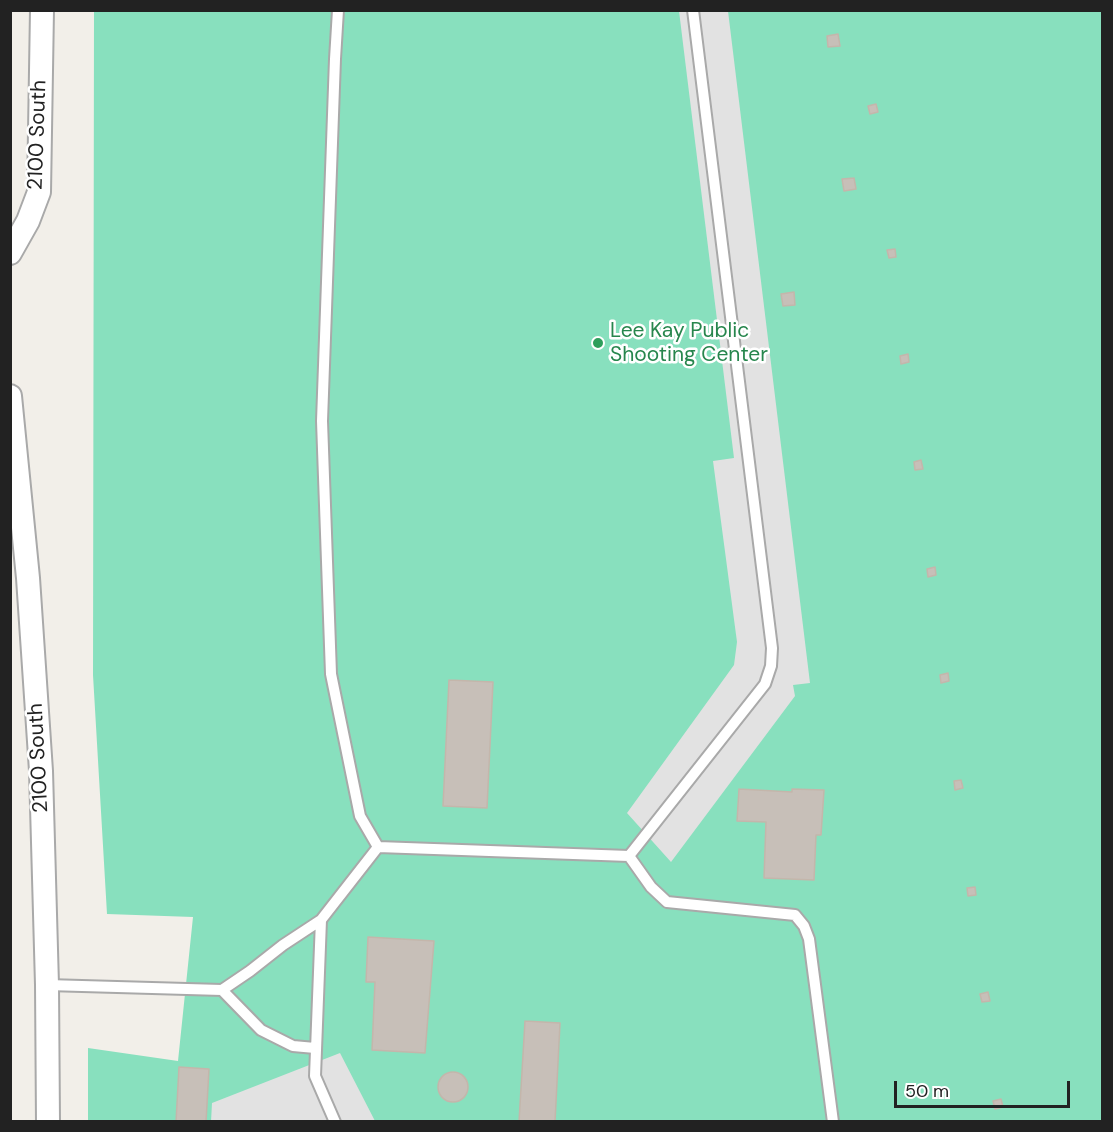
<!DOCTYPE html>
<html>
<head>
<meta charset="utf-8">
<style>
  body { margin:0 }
  #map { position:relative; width:1113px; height:1132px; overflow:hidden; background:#f2efe9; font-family:"DM Sans",sans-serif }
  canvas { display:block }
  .frame { position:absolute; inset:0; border:12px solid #222; pointer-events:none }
  .scale { position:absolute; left:894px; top:1081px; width:176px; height:27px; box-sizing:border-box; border:3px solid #222; border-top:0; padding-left:8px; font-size:18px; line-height:21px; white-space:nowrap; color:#222; -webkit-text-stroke:4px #fff; paint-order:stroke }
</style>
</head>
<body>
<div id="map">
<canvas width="1113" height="1132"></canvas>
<div class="frame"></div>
<div class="scale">50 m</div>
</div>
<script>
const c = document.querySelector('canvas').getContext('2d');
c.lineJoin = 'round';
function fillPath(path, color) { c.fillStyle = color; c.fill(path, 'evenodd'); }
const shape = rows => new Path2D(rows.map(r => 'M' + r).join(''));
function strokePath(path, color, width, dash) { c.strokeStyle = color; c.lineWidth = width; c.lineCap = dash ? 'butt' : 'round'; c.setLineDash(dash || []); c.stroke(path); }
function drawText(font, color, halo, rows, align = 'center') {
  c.font = font + ' "DM Sans",sans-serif'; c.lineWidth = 5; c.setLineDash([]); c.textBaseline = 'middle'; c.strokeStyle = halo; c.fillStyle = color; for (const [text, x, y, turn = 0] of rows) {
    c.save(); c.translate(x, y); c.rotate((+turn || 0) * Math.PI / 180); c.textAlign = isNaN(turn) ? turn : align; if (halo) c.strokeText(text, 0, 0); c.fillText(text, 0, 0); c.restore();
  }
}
fillPath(shape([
  [94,11,1102,11,1102,1121,88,1121,88,1048,178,1061,193,917,107,914,93,675]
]), '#88e0be');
fillPath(shape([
  [679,11,728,11,810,683,793,685,795,696,671,862,627,813,734,665,737,642,713,461,734,458],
  [340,1053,375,1121,211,1122,212,1103]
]), '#e2e2e2');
const building = shape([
  [838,34,840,46,828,47,827,36,838,34],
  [876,104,878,112,870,114,868,106,876,104],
  [854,178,856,189,844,191,842,179,854,178],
  [895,249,896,257,889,258,887,250,895,249],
  [794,292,795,305,783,306,781,294,794,292],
  [908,354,909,362,901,364,900,356,908,354],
  [921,460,923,469,915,470,914,462,921,460],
  [935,567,936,575,928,577,927,569,935,567],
  [948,673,949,681,941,683,940,675,948,673],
  [449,680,493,682,487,808,443,806,449,680],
  [961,780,963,788,955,790,954,781,961,780],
  [739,789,792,792,792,789,824,790,821,835,816,835,814,880,764,878,766,822,737,821,739,789],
  [975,887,976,895,968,896,967,888,975,887],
  [368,937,434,941,425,1053,372,1050,375,982,366,982,368,937],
  [988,992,990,1001,982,1002,980,994,988,992],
  [525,1021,560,1023,555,1122,519,1122,525,1021],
  [179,1067,209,1069,206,1122,176,1122,179,1067],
  '438 1087a15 15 0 1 1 30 0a15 15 0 1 1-30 0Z',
  [1001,1099,1003,1107,995,1109,993,1101,1001,1099]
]);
fillPath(building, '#c7bfb8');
strokePath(building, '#c4b6ab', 1.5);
const service = shape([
  [338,10,335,59,322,421,331,674,360,816,378,847],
  [629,856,651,887,667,902,795,915,804,926,809,939,833,1122],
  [321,920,315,1076,335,1122],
  [47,985,222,990,250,971,283,945,321,920,378,847,629,856,765,684,771,666,772,648,693,10],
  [222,990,261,1030,293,1046,315,1048]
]);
const minor = shape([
  [10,253,28,221,39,192,42,10],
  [10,396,28,578,41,771,47,985,48,1122]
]);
strokePath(service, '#a9a9a9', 14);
strokePath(minor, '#a9a9a9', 26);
strokePath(service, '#fff', 10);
strokePath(minor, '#fff', 22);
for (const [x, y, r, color] of [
  [598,343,6,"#2e9e5b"]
]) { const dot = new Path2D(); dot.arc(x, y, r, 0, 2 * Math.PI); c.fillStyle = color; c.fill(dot); strokePath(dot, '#fff', 2); }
drawText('21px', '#222', '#fff', [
  ["2100 South",38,135,-88],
  ["2100 South",39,758,-93]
]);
drawText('21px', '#27864d', '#fff', [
  ["Lee Kay Public",610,331],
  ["Shooting Center",610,355]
], 'left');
</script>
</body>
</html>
